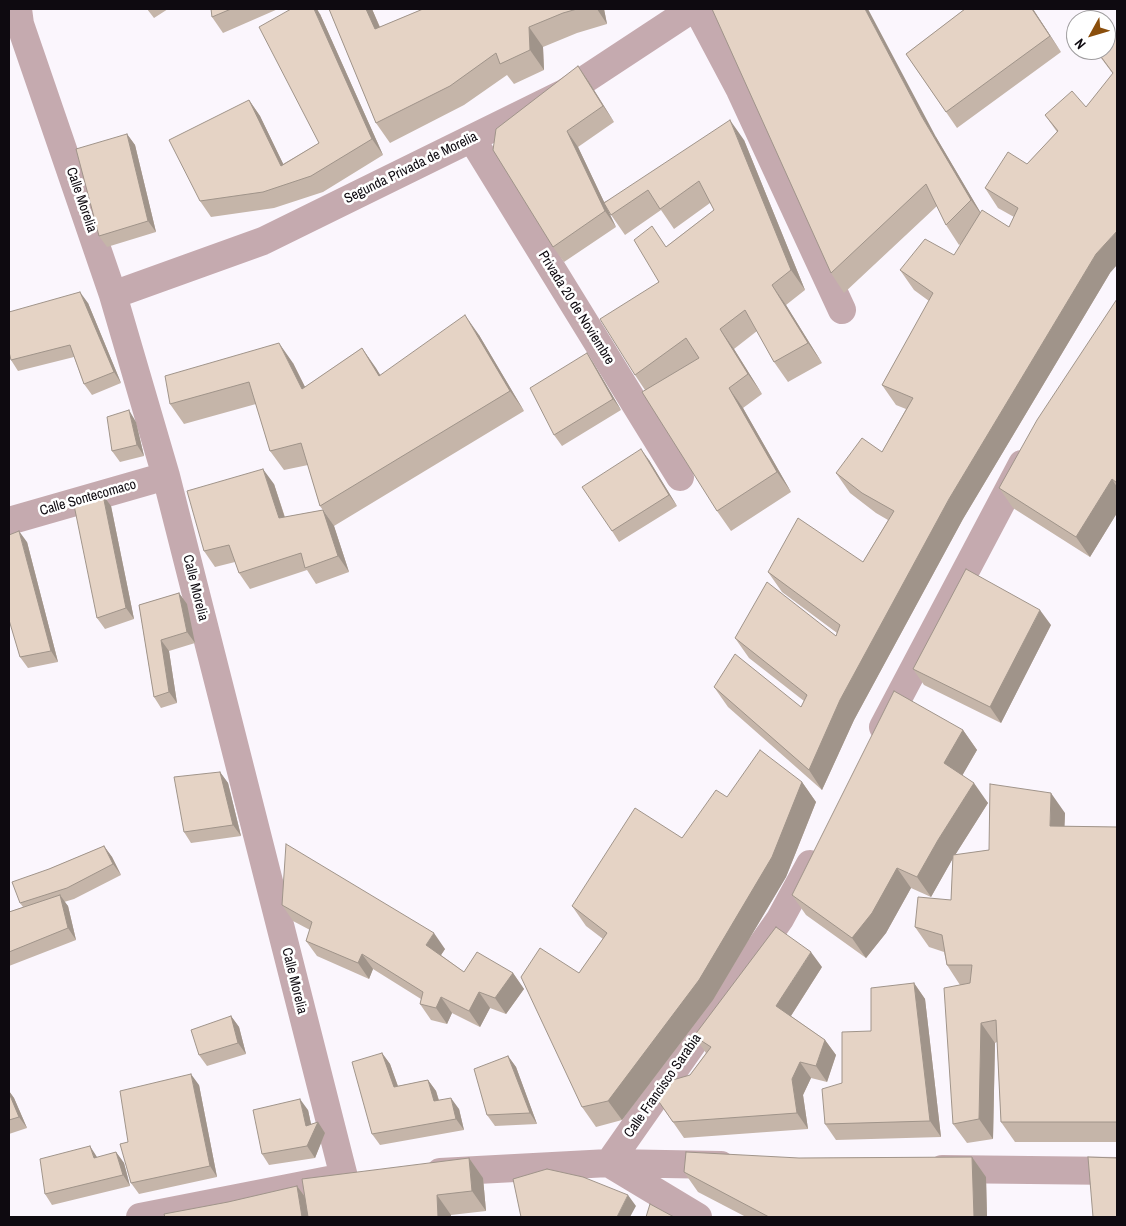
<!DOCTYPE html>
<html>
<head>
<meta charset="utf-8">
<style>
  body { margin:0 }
  #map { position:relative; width:1126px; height:1226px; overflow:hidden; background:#fbf6fd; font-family:"Archivo Narrow",sans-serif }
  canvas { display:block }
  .frame { position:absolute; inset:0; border:10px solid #0e0a10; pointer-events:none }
  .north { position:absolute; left:1066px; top:10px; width:50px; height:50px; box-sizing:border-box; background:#fff; border:1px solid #9f9d9f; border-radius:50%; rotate:231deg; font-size:14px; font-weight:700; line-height:20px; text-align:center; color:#0e0a10 }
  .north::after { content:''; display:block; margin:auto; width:18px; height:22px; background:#8a4e0c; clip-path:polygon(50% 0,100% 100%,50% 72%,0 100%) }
</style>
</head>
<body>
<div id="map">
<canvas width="1126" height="1226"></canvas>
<div class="frame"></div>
<div class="north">N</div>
</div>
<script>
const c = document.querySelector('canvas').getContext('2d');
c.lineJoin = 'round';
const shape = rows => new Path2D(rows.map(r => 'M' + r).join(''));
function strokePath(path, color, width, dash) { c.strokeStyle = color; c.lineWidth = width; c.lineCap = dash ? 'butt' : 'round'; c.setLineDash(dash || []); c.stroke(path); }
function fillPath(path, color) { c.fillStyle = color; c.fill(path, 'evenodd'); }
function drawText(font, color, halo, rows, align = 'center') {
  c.font = font + ' "Archivo Narrow",sans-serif'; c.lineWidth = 5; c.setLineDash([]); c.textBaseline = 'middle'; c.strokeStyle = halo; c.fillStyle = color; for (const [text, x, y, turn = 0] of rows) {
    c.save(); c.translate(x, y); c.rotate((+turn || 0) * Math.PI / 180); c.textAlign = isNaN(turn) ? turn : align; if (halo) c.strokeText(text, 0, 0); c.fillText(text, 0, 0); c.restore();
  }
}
strokePath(shape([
  [18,9,20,24,113,295,166,476,344,1177],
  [697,9,740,90,842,310],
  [472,139,680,477],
  [113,295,263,241,566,92,692,9],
  [9,521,166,476],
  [883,727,1022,464],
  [609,1163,780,919,810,864],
  [610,1164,698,1217],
  [942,1169,1117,1171],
  [440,1172,609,1163,721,1165],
  [140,1217,339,1178]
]), '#c5aaaf', 28);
fillPath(shape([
  [147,9,168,9,154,18],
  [211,9,278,9,223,33,212,17],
  [329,9,373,9,372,9,380,27,423,9,604,9,607,24,577,33,543,47,544,70,514,84,507,75,464,105,390,143,376,123],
  [965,9,1033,9,1061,52,957,128,906,54],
  [320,14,383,155,323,192,274,208,211,217,200,201,249,100,260,116,283,164,319,143],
  [1117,36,1110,273,963,519,854,720,822,790,728,707,714,687,801,707,804,701,749,658,735,638,836,636,837,633,782,592,768,572,863,562,888,520,876,513,850,493,836,473,882,452,906,409,896,405,882,385,929,301,914,290,900,270,954,255,962,243,959,245,946,225,937,206,844,293,831,273,936,137,980,212,1009,227,1014,217,998,208,985,188,1027,164,1057,132,1045,115,1086,107,1113,74,1095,50,1106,50],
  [578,66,589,82,614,122,578,147,604,202,744,140,805,290,786,305,822,363,788,382,774,362,757,331,734,349,762,394,743,408,791,492,731,531,717,511,645,390,635,375,667,246,714,210,710,203,674,229,661,210,625,235,607,209,616,227,564,262,553,247,493,150],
  [127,134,135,145,156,232,107,247,99,236],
  [1117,299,1117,513,1090,557,1013,508,999,488],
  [88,303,121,383,92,395,84,384,74,357,18,371,11,360],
  [479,335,524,411,334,526,320,506,308,465,284,470,270,451,256,404,184,424,170,404,293,363,305,387,362,348,380,375],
  [587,353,594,364,621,410,562,446,554,435],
  [136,422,144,456,120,462,112,451],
  [649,460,677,506,619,542,612,531],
  [274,484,285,517,323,510,334,526,349,572,316,584,307,570,250,589,239,573,235,562,215,567,204,551],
  [103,495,111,506,134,619,105,629,97,618],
  [27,542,58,662,28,668,20,657],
  [179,593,187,604,195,643,169,651,177,703,161,708,154,697,139,605],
  [1051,625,1001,723,924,685,913,669],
  [963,730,977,750,962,775,988,803,955,855,989,850,1065,813,1064,826,1117,827,1117,1142,1015,1142,1001,1122,997,1042,995,1043,993,1139,967,1143,953,1124,963,985,960,985,947,965,944,952,929,947,915,927,951,900,953,858,931,897,911,888,886,933,866,958,806,915,792,895],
  [220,772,228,783,241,836,191,843,184,832],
  [802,782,816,802,786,877,713,1000,622,1120,596,1127,582,1107,579,973,603,939,586,926,572,906,682,838,727,797],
  [104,846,112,857,121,875,74,899,64,902,68,906,76,940,9,966,9,912,23,907,20,903,49,869],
  [282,905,445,949,441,955,464,972,513,973,524,989,506,1014,490,1008,480,1027,452,1013,447,1024,431,1020,420,1004,421,999,373,969,369,979,317,956,306,941,310,930,293,921],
  [822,967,791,1016,825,1040,836,1055,827,1082,811,1078,803,1095,808,1129,684,1138,657,1099,690,1075,706,1053,694,1036],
  [914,983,925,999,941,1137,836,1140,825,1124,842,1083,871,1031],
  [231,1016,239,1027,246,1054,207,1066,199,1055],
  [382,1053,390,1064,398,1086,428,1080,436,1091,439,1100,459,1109,464,1130,380,1145,372,1134],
  [508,1056,516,1067,537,1124,495,1126,487,1115],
  [199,1085,217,1177,139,1194,131,1183,128,1142],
  [9,1091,14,1098,27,1128,9,1134],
  [308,1110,311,1124,318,1122,325,1133,315,1158,269,1165,262,1154],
  [116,1152,124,1163,130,1186,52,1205,45,1194,98,1158],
  [972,1157,986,1177,987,1217,746,1217,698,1192,684,1172,799,1158],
  [469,1158,483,1178,486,1211,451,1215,451,1217,462,1216,462,1217,165,1217,297,1186,305,1196]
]), '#c5b5a9');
fillPath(shape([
  [314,9,317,9,320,14,383,155,372,139],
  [366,9,372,9,389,49,375,29],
  [597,9,604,9,607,24],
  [865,9,868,9,936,137,985,220,971,200,922,117],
  [1032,9,1033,9,1061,52,1050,36],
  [529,27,543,47,544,70,530,50],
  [578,66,589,82,614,122,603,106],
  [249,100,260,116,292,182,281,166],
  [730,120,744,140,805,290,791,270],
  [567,131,578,147,616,227,605,211],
  [127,134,135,145,156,232,148,221],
  [1117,231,1117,265,1110,273,963,519,854,720,822,790,809,770,840,700,949,499,1096,254],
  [772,285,786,305,822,363,808,343],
  [80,292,88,303,121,383,114,372],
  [465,315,479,335,524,411,510,391],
  [720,329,734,349,762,394,748,374],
  [279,343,293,363,316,409,302,389],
  [362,348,376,368,393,396,379,376],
  [587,353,594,364,621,410,613,399],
  [729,388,743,408,791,492,777,472],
  [129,410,136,422,144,456,137,445],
  [641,449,649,460,677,506,669,495],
  [263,469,274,484,290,534,279,518],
  [1112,479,1117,487,1117,513,1090,557,1076,537],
  [103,495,111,506,134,619,126,608],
  [323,510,334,526,349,572,338,556],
  [19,531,27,542,58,662,51,651],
  [179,593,187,604,195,643,187,632],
  [1040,610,1051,625,1001,723,990,707],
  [161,640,169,651,177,703,169,692],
  [963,730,977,750,958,783,944,763],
  [220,772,228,783,241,836,233,825],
  [802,782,816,802,786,877,713,1000,622,1120,608,1101],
  [974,783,988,803,952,860,931,897,917,877,938,840],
  [1051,793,1065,813,1064,846,1050,826],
  [104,846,112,857,121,875,113,864],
  [897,868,911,888,886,933,866,958,852,938],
  [60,895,68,906,76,940,68,928],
  [434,933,445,949,437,961,426,945],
  [811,952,822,967,787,1022,776,1006],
  [362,954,373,969,369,979,358,963],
  [513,973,524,989,506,1014,495,998],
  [914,983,925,999,941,1137,930,1121],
  [479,992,490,1008,480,1027,469,1011],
  [441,997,452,1013,447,1024,436,1008],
  [231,1016,239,1027,246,1054,238,1043],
  [981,1023,995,1043,993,1139,979,1119],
  [825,1040,836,1055,827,1082,816,1066],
  [382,1053,390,1064,402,1098,394,1087],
  [508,1056,516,1067,537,1124,530,1113],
  [800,1062,811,1078,803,1095,808,1129,797,1113,792,1079],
  [191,1074,199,1085,217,1177,210,1166],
  [428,1080,436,1091,442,1112,434,1101],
  [9,1091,14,1098,27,1128,19,1117,9,1093],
  [451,1098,459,1109,464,1130,456,1119],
  [300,1099,308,1110,313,1133,318,1122,325,1133,315,1158,307,1146,306,1126],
  [90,1146,97,1157,102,1169,94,1158],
  [116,1152,124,1163,130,1186,123,1175],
  [972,1157,986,1177,987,1217,974,1217],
  [469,1158,483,1178,486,1211,472,1191],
  [297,1186,308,1201,311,1217,302,1217],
  [437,1195,451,1215,451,1217,438,1217],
  [628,1195,636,1206,630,1217,617,1217]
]), '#a0948a');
const building = shape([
  [211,9,231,9,212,17,211,9],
  [291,9,314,9,372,139,311,176,263,192,200,201,169,140,249,100,281,166,319,143,259,27,291,9],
  [329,9,366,9,375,29,423,9,577,9,563,13,529,27,530,50,500,64,496,53,450,86,376,123,329,9],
  [712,9,865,9,922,117,971,200,946,225,926,184,831,273,712,9],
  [965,9,1032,9,1050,36,946,112,906,54,965,9],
  [1117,31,1117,231,1096,254,949,499,840,700,809,770,714,687,735,654,801,707,807,695,735,638,767,582,836,636,840,625,768,572,798,518,863,562,894,511,862,493,836,473,862,438,882,452,913,398,882,385,933,293,900,270,925,239,954,255,982,210,1009,227,1018,208,985,188,1008,152,1027,164,1058,131,1045,115,1072,91,1086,107,1113,73,1096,50,1106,50,1106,34,1117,36,1117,31],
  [578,66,603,106,567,131,605,211,553,247,493,150,496,129,578,66],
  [730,120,791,270,772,285,808,343,774,362,745,310,720,329,748,374,729,388,777,472,717,511,642,392,699,358,686,338,635,375,600,319,659,282,634,240,652,226,666,247,714,210,699,181,660,209,648,190,611,215,604,203,730,120],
  [127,134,148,221,99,236,76,149,127,134],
  [80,292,114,372,84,384,70,345,11,360,9,352,9,312,80,292],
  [1117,299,1117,483,1112,479,1076,537,999,488,1037,420,1117,299],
  [465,315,510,391,320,506,301,443,270,451,249,382,170,404,165,376,279,343,302,389,362,348,379,376,465,315],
  [587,353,613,399,554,435,530,388,587,353],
  [129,410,137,445,112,451,107,417,129,410],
  [641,449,669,495,612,531,582,487,641,449],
  [263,469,279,518,323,510,338,556,305,568,301,553,239,573,229,545,204,551,187,491,263,469],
  [103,495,126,608,97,618,74,505,103,495],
  [19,531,51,651,20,657,9,620,9,535,19,531],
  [966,569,1040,610,990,707,913,669,966,569],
  [179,593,187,632,161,640,169,692,154,697,139,605,179,593],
  [894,691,963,730,944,763,974,783,938,840,917,877,897,868,872,913,852,938,792,895,894,691],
  [760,750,802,782,772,857,699,980,608,1101,582,1107,521,977,540,948,579,973,607,933,572,906,635,808,682,838,716,790,727,797,760,750],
  [220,772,233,825,184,832,174,777,220,772],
  [990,784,1051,793,1050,826,1117,827,1117,1122,1001,1122,996,1020,981,1023,979,1119,953,1124,944,988,970,983,972,965,947,965,942,935,915,927,918,897,951,900,953,855,989,850,990,784],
  [286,844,434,933,426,945,464,972,477,952,513,973,495,998,479,992,469,1011,441,997,436,1008,420,1004,423,992,362,954,358,963,306,941,312,922,282,905,286,844],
  [104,846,113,864,67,888,20,903,12,882,49,869,104,846],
  [60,895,68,928,9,952,9,912,60,895],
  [776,927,811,952,776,1006,825,1040,816,1066,800,1062,792,1079,797,1113,673,1122,657,1099,669,1081,690,1075,711,1047,694,1036,776,927],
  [914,983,930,1121,825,1124,822,1089,842,1083,842,1032,871,1031,871,988,914,983],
  [231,1016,238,1043,199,1055,191,1030,231,1016],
  [382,1053,394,1087,428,1080,434,1101,451,1098,456,1119,372,1134,352,1062,382,1053],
  [508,1056,530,1113,487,1115,474,1069,508,1056],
  [191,1074,210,1166,131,1183,120,1144,128,1142,120,1091,191,1074],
  [9,1093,19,1117,9,1120,9,1093],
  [300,1099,306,1126,318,1122,307,1146,262,1154,253,1110,300,1099],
  [90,1146,94,1158,116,1152,123,1175,45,1194,40,1159,90,1146],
  [686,1152,799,1158,972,1157,974,1217,769,1217,684,1172,686,1152],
  [1088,1157,1117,1158,1117,1217,1093,1217,1088,1157],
  [469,1158,472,1191,437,1195,438,1217,308,1217,302,1179,469,1158],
  [547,1169,583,1177,628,1195,617,1217,521,1217,513,1179,547,1169],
  [297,1186,302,1217,165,1217,164,1214,228,1202,297,1186],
  [650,1204,674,1217,646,1217,650,1204]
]);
fillPath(building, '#e5d3c5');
strokePath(building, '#a0948a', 1);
drawText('14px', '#0e0a10', '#fff', [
  ["Segunda Privada de Morelia",411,168,-26],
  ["Calle Morelia",81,200,71],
  ["Privada 20 de Noviembre",576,308,58],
  ["Calle Sontecomaco",88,498,-16],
  ["Calle Morelia",195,588,76],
  ["Calle Morelia",294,981,76],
  ["Calle Francisco Sarabia",663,1086,-55]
]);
</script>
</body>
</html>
